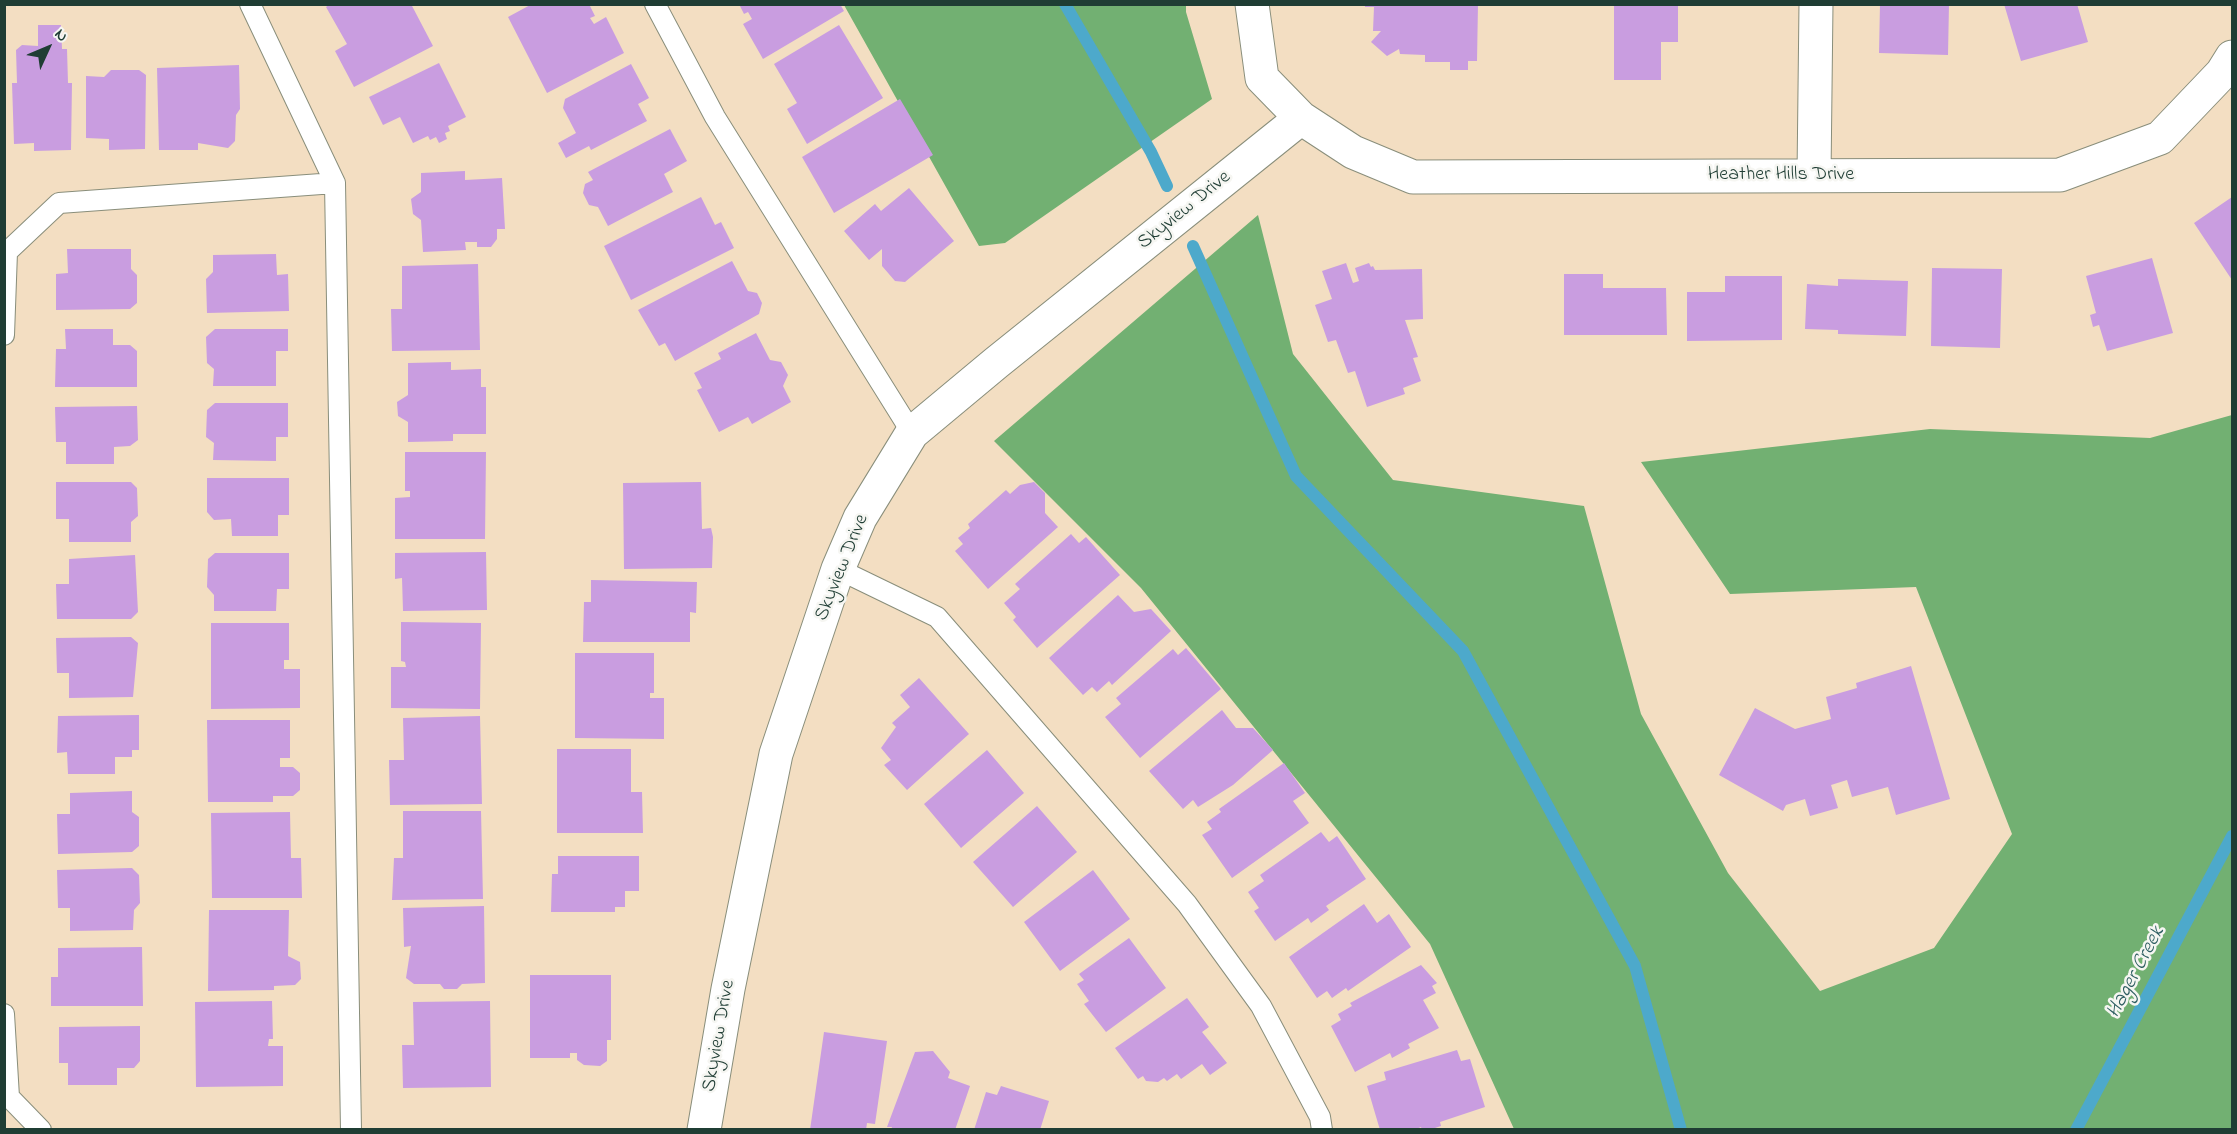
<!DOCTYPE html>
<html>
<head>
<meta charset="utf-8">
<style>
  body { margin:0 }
  #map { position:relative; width:2237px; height:1134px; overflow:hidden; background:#f3dec2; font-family:"Indie Flower",sans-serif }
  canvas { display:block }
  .frame { position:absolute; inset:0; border:6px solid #1f3d34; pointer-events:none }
  .north { position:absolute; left:18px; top:18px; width:60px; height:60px; -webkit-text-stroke:4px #f6f6f2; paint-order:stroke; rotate:46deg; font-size:16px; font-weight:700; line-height:24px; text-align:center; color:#1f3d34 }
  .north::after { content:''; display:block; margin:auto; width:21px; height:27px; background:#1f3d34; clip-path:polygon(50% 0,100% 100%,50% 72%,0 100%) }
</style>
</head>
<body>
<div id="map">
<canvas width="2237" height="1134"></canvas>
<div class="frame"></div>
<div class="north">N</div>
</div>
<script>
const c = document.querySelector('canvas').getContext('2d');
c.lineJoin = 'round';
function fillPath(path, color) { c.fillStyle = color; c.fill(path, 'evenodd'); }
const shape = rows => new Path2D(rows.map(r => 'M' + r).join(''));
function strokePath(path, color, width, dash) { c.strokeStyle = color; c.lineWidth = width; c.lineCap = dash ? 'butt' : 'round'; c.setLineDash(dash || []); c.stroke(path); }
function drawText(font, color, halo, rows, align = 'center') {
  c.font = font + ' "Indie Flower",sans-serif'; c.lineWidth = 5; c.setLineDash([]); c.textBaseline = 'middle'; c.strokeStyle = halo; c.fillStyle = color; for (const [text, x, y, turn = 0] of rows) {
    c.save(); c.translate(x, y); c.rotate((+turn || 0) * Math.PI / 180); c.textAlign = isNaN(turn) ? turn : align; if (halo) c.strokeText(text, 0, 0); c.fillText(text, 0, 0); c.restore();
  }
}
fillPath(shape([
  [844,5,1186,5,1186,12,1212,99,1005,243,979,246],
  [1258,215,1293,354,1393,480,1584,506,1641,714,1728,873,1820,991,1934,948,2012,834,1916,587,1730,594,1641,462,1930,429,2150,438,2232,415,2232,1129,1514,1129,1430,944,1141,588,994,441]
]), '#72b072');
strokePath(shape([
  [1065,4,1151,152,1167,186],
  [1193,246,1296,476,1463,651,1635,966,1681,1130],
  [2076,1130,2232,836]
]), '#4da9cb', 12);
fillPath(shape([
  [330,4,411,4,433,46,354,87,335,51,347,44,326,7],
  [532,4,589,4,595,16,590,18,594,24,606,17,624,53,547,93,508,17],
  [739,4,840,4,844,11,763,59,743,24,752,19,748,12,744,14],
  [1365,4,1478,4,1477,61,1468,61,1468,70,1450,70,1450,62,1425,62,1425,55,1400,54,1399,49,1387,56,1371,42,1381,31,1373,31,1374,7,1365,7],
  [1614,4,1678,4,1678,42,1661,42,1661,80,1614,80],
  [1880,4,1949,4,1948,55,1879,53],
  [2004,4,2077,4,2088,42,2021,61],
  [38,25,61,25,62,49,67,49,68,83,72,83,71,150,34,151,34,143,14,144,12,83,17,83,16,50,22,45,38,46],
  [839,25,883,98,807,144,787,109,797,103,774,64],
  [439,63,466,117,448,126,450,131,445,133,447,139,439,143,436,137,430,140,428,136,413,143,400,117,383,125,369,97],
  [631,64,649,98,638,104,647,121,591,150,589,146,566,158,558,143,576,133,563,108,565,99],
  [239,65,240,109,236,115,235,141,228,148,198,143,198,150,159,150,157,68],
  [111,70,139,70,146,75,145,149,109,150,109,139,86,138,86,76,104,77],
  [900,99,933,155,834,213,802,157],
  [670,129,687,161,664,174,673,192,608,226,598,207,589,205,583,193,585,184,593,180,588,172],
  [465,171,465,180,502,178,505,229,497,229,497,239,491,247,477,247,477,242,465,242,466,250,423,252,421,220,413,214,411,199,421,192,421,173],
  [909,188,954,241,905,282,895,281,882,266,882,249,869,260,844,231,875,204,881,211],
  [701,197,715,225,721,222,734,248,631,300,604,246],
  [2232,197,2232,280,2194,223],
  [67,249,131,249,131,269,137,275,137,303,130,309,56,310,56,274,68,273],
  [276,254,277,275,288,274,289,311,207,313,206,279,213,272,213,255],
  [2152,258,2173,333,2107,351,2099,325,2093,327,2090,315,2096,313,2086,276],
  [732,261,748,291,757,293,762,303,759,314,675,361,665,343,659,346,638,310],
  [1346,263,1353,283,1359,281,1355,268,1369,263,1371,267,1373,266,1375,270,1422,269,1423,319,1405,320,1418,357,1413,358,1421,381,1403,388,1405,394,1367,407,1355,371,1348,373,1336,340,1328,342,1315,305,1332,299,1322,271],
  [478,264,480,350,392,351,391,309,402,309,402,266],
  [1932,268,2002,269,2000,348,1931,346],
  [1564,274,1603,274,1603,288,1666,288,1667,335,1564,335],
  [1725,276,1782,276,1782,340,1687,341,1687,292,1725,292],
  [1838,279,1908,281,1906,336,1838,334,1838,330,1805,329,1807,284,1838,286],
  [65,329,113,329,113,345,130,345,137,351,137,387,55,387,56,349,66,349],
  [215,329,288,329,288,351,276,351,276,386,213,386,214,369,207,363,206,337],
  [756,333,770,360,781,362,788,375,783,386,791,402,752,424,748,417,719,432,697,390,702,388,694,373,721,359,718,353],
  [451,362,451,370,481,369,481,387,486,387,486,434,453,434,453,441,408,442,408,422,398,416,397,402,408,395,408,363],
  [215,403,288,403,288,437,276,437,276,461,213,460,214,443,206,437,207,410],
  [137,406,138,440,130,446,114,447,114,464,66,464,66,442,56,442,55,407],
  [405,452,486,452,485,539,395,539,395,498,410,497,410,491,405,491],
  [207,478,289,478,289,515,278,515,278,536,232,536,231,519,214,520,207,512],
  [56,482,131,482,137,488,138,516,131,522,131,542,69,542,69,519,56,519],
  [701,482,702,529,711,528,713,537,712,568,624,569,623,483],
  [1034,482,1045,493,1045,513,1058,527,988,589,955,551,963,544,958,538,970,528,968,524,1006,490,1010,494,1020,485],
  [1071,534,1079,543,1086,537,1120,575,1037,648,1013,620,1016,617,1004,603,1020,589,1015,584],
  [486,552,487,610,403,611,402,578,395,579,395,553],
  [215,553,289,553,289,589,277,589,276,611,214,611,214,595,207,587,208,559],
  [135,555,138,612,131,619,57,619,56,584,69,584,69,559],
  [591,580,697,582,696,613,690,612,690,642,583,642,584,602,591,602],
  [1118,595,1134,612,1151,609,1171,631,1112,685,1109,681,1097,692,1092,687,1083,695,1049,658],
  [401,622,481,623,480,709,391,708,391,667,406,667,405,662,401,661],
  [211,623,289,623,289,660,284,660,284,669,300,669,300,708,211,709],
  [131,637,138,643,133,697,69,698,69,673,57,673,56,638],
  [1186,648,1221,689,1140,758,1105,717,1121,704,1116,698,1173,649,1178,655],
  [575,653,654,653,654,693,650,693,650,698,664,698,664,739,575,738],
  [1911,666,1950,799,1896,815,1888,787,1852,797,1847,780,1831,785,1838,808,1810,816,1805,799,1786,805,1783,811,1719,775,1755,708,1795,729,1831,719,1826,697,1857,688,1856,683],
  [919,678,969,734,907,790,884,765,891,760,881,748,896,727,892,723,910,707,900,695],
  [1222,710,1236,728,1253,728,1273,750,1233,785,1198,807,1193,800,1183,809,1149,771],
  [139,715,139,750,132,750,132,757,115,757,115,774,68,774,67,752,57,753,58,716],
  [480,716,482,804,390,805,389,760,404,760,403,718],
  [207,720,290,720,290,758,280,758,280,767,293,767,300,773,300,790,293,796,273,796,273,802,208,802],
  [557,749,631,749,631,792,642,792,643,833,557,833],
  [987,750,1024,793,961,848,924,804],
  [1284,763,1305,793,1293,801,1309,823,1232,878,1202,835,1212,829,1207,822,1221,812,1219,809],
  [132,791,132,812,139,817,139,846,132,852,58,854,57,814,70,814,70,793],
  [1037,806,1077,852,1013,907,973,862],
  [403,811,481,811,483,899,392,900,394,858,403,858],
  [290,812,291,858,301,858,302,898,212,898,211,813],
  [1321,832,1329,842,1337,836,1366,879,1326,906,1329,910,1311,923,1308,918,1275,941,1254,911,1259,908,1248,892,1264,881,1260,875],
  [558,856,639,856,639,891,625,891,625,907,615,907,615,912,551,912,552,874,558,874],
  [132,868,139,875,140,903,134,910,133,930,70,931,70,908,58,908,57,870],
  [1093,870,1130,919,1060,971,1024,922],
  [1364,904,1377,923,1389,914,1411,947,1348,991,1346,988,1332,998,1327,991,1317,998,1289,957],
  [484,906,485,983,462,984,457,989,444,989,440,984,414,984,406,978,411,946,404,947,403,908],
  [209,910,289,910,288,956,300,962,301,979,295,985,274,986,274,990,208,991],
  [1129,938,1166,988,1106,1032,1084,1004,1089,1001,1077,984,1084,980,1079,974],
  [142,947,143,1006,51,1006,51,977,58,977,58,948],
  [1421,965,1437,983,1432,986,1436,993,1423,1000,1439,1028,1408,1044,1410,1048,1392,1058,1390,1053,1355,1072,1331,1026,1341,1020,1338,1014,1352,1006,1350,1003],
  [530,975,611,975,611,1040,607,1040,607,1061,600,1066,584,1065,577,1060,577,1053,570,1053,570,1058,530,1058],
  [1187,998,1209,1027,1202,1032,1227,1063,1210,1075,1202,1064,1181,1079,1177,1074,1167,1081,1164,1078,1158,1082,1146,1081,1143,1076,1138,1079,1115,1048],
  [272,1001,273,1039,269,1039,268,1046,283,1046,283,1086,196,1087,195,1002],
  [490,1001,491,1087,403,1088,402,1045,414,1045,413,1002],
  [140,1026,140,1061,134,1068,117,1068,117,1085,68,1085,68,1063,59,1063,59,1027],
  [824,1032,887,1041,875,1124,867,1123,866,1130,810,1130],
  [1457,1050,1461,1061,1470,1059,1485,1107,1440,1122,1441,1126,1429,1130,1422,1130,1421,1127,1414,1130,1380,1130,1367,1086,1386,1080,1384,1072],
  [933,1051,950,1072,948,1078,970,1086,955,1130,891,1130,892,1127,887,1127,915,1052],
  [1001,1086,1049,1101,1040,1130,974,1130,986,1092,997,1095]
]), '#c99de0');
const service = shape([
  [250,4,335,183,351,1130],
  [655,4,715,117,912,433],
  [4,335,7,252,59,203,335,183],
  [838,569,937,617,1187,904,1261,1006,1320,1117,1322,1130],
  [4,1014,9,1097,41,1130]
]);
const minor = shape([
  [1252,4,1262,78,1301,118,1353,152,1413,177,2060,175,2160,138,2222,73,2232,57],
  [1814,176,1816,4],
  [704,1130,728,989,776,754,838,569,860,518,912,433,996,363,1301,118]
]);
strokePath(service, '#898e7b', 22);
strokePath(minor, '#898e7b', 35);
strokePath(service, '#fff', 20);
strokePath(minor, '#fff', 33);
drawText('20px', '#1f3d34', '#f6f6f2', [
  ["Heather Hills Drive",1781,176],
  ["Skyview Drive",1185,211,-39],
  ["Skyview Drive",843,568,-68],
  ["Skyview Drive",720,1036,-80]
]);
drawText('italic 21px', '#2d5d61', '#f6f6f2', [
  ["Hager Creek",2137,973,-62]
]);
</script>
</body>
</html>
